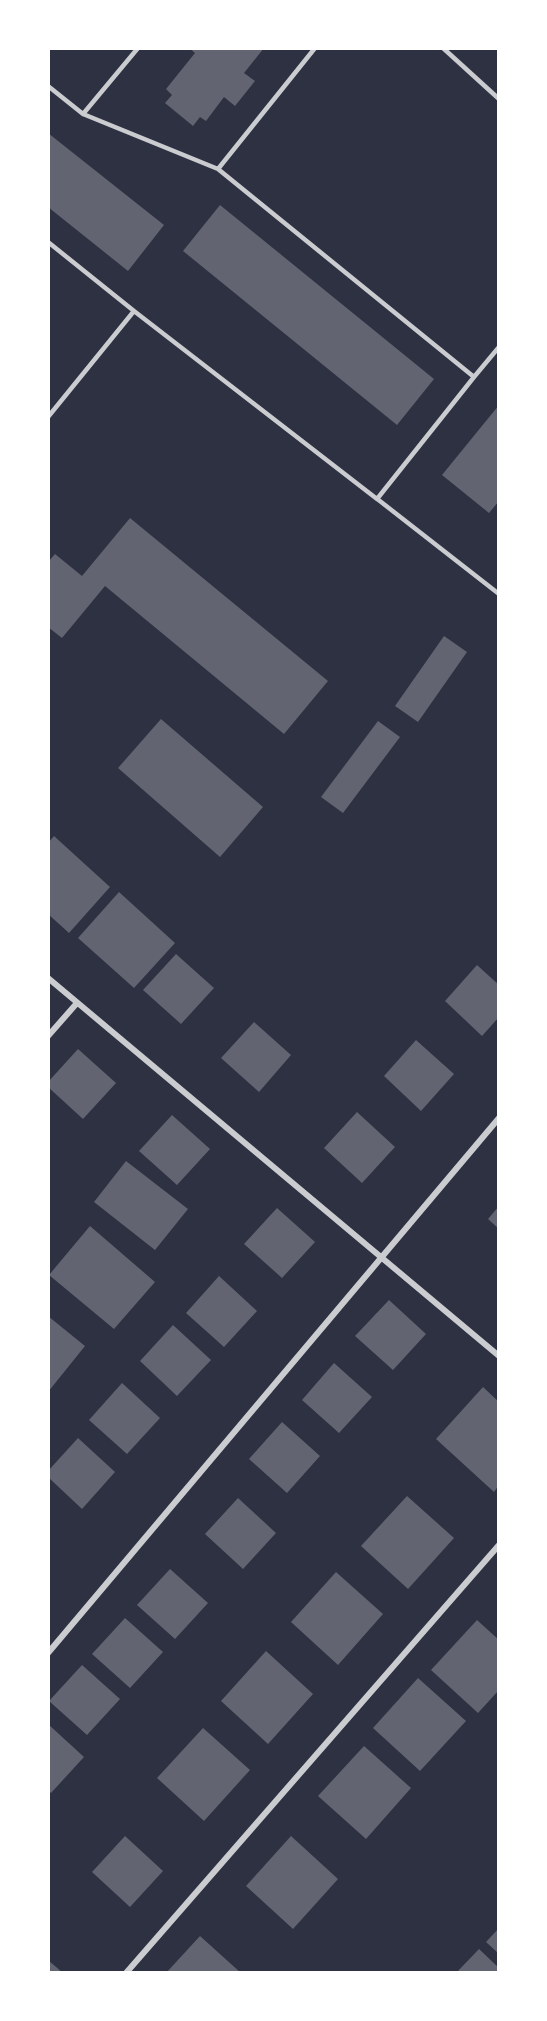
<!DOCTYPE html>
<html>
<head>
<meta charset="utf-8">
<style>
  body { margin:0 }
  #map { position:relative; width:547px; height:2021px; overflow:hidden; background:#2d3142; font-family:"Nunito Sans",sans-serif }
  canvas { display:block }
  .frame { position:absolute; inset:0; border:50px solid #fff; pointer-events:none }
</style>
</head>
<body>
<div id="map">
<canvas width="547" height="2021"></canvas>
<div class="frame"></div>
</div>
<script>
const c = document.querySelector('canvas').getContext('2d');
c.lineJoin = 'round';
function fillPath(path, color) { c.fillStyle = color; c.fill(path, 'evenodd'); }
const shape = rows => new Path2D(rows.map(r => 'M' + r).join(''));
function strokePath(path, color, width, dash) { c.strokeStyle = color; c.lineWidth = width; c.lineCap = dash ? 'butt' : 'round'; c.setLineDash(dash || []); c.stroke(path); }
fillPath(shape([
  [189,48,264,48,244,73,255,81,235,106,224,97,206,121,200,117,193,126,165,103,172,95,166,89,195,53],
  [48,133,164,225,128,271,48,207],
  [220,205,434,379,397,425,183,251],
  [499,405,499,501,489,513,442,475],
  [130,518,328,681,284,734,105,586,62,638,48,627,48,562,55,554,82,576],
  [444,636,467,652,418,722,395,706],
  [161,719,263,807,220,857,118,768],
  [378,721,400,737,343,813,321,797],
  [54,836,110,887,69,933,48,914,48,843],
  [119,892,175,943,134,988,78,938],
  [176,954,214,988,181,1024,143,990],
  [477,965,499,985,499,1017,482,1036,445,1001],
  [254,1022,291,1055,259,1092,221,1058],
  [416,1040,454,1074,421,1111,384,1076],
  [78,1049,116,1083,83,1119,48,1087,48,1082],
  [357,1112,395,1147,362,1183,324,1148],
  [172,1115,210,1149,177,1185,139,1151],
  [126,1161,188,1209,155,1250,94,1202],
  [499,1206,499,1229,488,1219],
  [277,1208,315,1242,282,1278,244,1244],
  [90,1226,155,1282,114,1329,49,1275],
  [219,1276,257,1311,224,1347,186,1313],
  [389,1300,426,1334,393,1370,355,1336],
  [48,1316,85,1346,48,1392],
  [173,1325,211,1360,177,1396,140,1361],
  [334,1363,372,1397,339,1433,302,1400],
  [122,1383,160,1418,127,1454,89,1420],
  [483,1387,499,1402,499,1485,494,1492,436,1439],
  [282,1422,320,1456,287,1493,249,1459],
  [78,1438,115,1472,82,1509,48,1477,48,1471],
  [407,1496,454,1538,408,1589,361,1546],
  [238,1498,276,1533,243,1569,205,1534],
  [170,1569,208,1603,175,1639,137,1605],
  [336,1572,383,1614,338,1665,291,1622],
  [125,1618,163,1652,130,1688,92,1654],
  [477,1620,499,1640,499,1690,478,1713,431,1670],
  [266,1651,313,1694,268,1744,221,1701],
  [82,1665,120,1699,87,1735,49,1701],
  [418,1678,466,1721,420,1771,373,1728],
  [48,1724,84,1757,51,1793,48,1790],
  [203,1728,250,1770,204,1821,157,1778],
  [364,1746,411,1788,366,1839,318,1796],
  [125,1836,163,1871,130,1907,92,1872],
  [291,1836,338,1879,293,1929,246,1886],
  [499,1928,499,1954,486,1942],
  [200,1936,241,1973,166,1973],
  [479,1949,499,1968,499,1973,456,1973],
  [48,1960,63,1973,48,1973]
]), '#626471');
strokePath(shape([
  [443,48,499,99],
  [48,86,83,114,218,169,474,377,499,347],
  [83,114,138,48],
  [218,169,315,48],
  [48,242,134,311],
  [48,417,134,311,377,499,474,377],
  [376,498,499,594]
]), '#caccd0', 4.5);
strokePath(shape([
  [48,978,499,1356],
  [48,1036,77,1003],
  [48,1653,499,1118],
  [126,1973,499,1545]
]), '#caccd0', 6);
</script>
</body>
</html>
